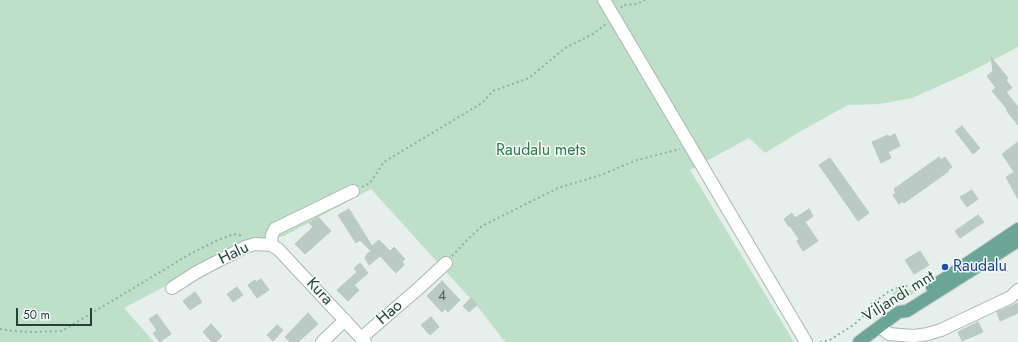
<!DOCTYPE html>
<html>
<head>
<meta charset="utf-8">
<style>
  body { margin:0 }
  #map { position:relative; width:1018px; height:342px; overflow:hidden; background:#e6efeb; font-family:Jost,sans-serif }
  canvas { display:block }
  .scale { position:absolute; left:16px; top:308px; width:76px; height:18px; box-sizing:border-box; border:2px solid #24423a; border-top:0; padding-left:5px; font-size:12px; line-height:14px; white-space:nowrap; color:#24423a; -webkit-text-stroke:3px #f7fbf9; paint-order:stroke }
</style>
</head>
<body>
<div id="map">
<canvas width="1018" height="342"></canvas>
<div class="scale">50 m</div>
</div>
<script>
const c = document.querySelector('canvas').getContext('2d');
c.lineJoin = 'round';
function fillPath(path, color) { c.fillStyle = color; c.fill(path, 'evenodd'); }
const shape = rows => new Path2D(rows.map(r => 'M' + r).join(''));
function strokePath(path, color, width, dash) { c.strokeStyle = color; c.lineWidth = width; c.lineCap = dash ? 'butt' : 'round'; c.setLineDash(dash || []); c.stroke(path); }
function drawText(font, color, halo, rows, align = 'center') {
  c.font = font + ' Jost,sans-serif'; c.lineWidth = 3; c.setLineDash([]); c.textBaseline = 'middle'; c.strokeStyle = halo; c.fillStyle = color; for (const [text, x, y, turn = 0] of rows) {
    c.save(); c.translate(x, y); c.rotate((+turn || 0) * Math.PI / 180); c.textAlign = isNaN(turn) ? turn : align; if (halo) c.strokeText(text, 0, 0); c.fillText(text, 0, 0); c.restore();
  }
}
fillPath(shape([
  [0,0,1018,0,1018,47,968,73,912,98,880,104,848,105,801,131,765,153,749,138,690,170,794,342,505,342,478,307,371,189,284,236,268,240,192,272,124,308,154,342,0,342],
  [901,288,912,290,914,293,905,299,902,299,898,298,892,293]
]), '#bfe0c8');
const building = shape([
  [991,57,1008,78,1006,80,1012,88,1006,92,1018,107,1018,125,1006,110,1007,109,992,91,996,88,987,76,993,71,991,57],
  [962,126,980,148,973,154,955,131,962,126],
  [895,134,900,146,888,152,891,158,881,163,872,142,888,135,889,137,895,134],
  [1018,142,1018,199,1006,177,1014,172,1002,154,1018,142],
  [939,157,941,160,945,157,952,167,948,170,949,171,904,203,903,201,899,204,893,195,896,193,894,189,939,157],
  [830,158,869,213,858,221,819,165,830,158],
  [972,190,978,199,967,207,960,197,972,190],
  [349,209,372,246,379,240,390,251,394,247,405,259,402,262,404,265,396,273,380,256,369,265,365,258,367,255,366,255,371,251,360,240,356,243,338,215,349,209],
  [809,209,813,216,805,222,818,241,803,251,797,241,799,239,790,226,789,227,784,219,792,213,795,218,809,209],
  [978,215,984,222,960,238,955,231,978,215],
  [318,217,331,231,305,254,295,244,313,227,309,223,318,217],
  [920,251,929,265,914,274,905,260,920,251],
  [360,263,368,273,354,285,359,290,348,301,337,290,357,272,354,268,360,263],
  [261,279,269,290,257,298,248,285,255,280,256,282,261,279],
  [442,281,460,300,448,312,445,309,442,312,427,296,442,281],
  [237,287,243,295,233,302,227,294,237,287],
  [195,292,202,302,190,310,183,301,195,292],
  [471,298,477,305,469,312,463,306,471,298],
  [1018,303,1018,313,1000,321,997,312,1018,303],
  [308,313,318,324,298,342,290,342,285,337,308,313],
  [157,314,171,334,160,342,153,333,157,330,149,319,157,314],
  [431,317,439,327,430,335,421,325,431,317],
  [978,322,983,332,962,341,958,332,978,322],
  [211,324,222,336,216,342,212,342,203,332,211,324],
  [277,325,283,330,273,341,267,335,277,325]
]);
fillPath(building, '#bbcac4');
strokePath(building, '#b8c9c2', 1);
const minor = shape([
  [604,0,806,342],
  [271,245,272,235,275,229,353,191],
  [172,288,197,272,245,247,255,244,271,245,278,249,365,342],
  [880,327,889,334,914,336,928,334,941,330,1011,297,1018,290],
  [361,338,419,288,446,263],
  [322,342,345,320]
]);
const major = shape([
  [932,287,1018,229],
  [859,342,899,312,907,311,1018,241]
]);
strokePath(minor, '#a8b8b2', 14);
strokePath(major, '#c2cac8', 14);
strokePath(shape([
  [621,8,623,5,637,4,645,0],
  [362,187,370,183,384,162,482,103,493,91,529,78,565,48,593,34,606,24],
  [452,256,468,239,482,226,558,188,601,175,637,160,680,149],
  [0,329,13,331,34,332,62,331,190,254,218,240,234,234,243,236],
  [820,342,830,340,855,324,863,316,869,306,888,292,901,286,916,286,922,282]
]), '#86b3a5', 2, [2, 3]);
strokePath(minor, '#fff', 12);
strokePath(major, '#6aa596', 12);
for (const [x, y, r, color] of [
  [945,267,4,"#1a4fb4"]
]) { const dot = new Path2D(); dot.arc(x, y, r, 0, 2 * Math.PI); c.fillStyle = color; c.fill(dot); strokePath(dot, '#f7fbf9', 1.5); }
drawText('14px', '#4a645c', null, [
  ["4",442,297]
]);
drawText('16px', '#2d7a4b', '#f7fbf9', [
  ["Raudalu mets",541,151]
]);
drawText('16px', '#24423a', '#f7fbf9', [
  ["Halu",234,254,-26],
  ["Kura",319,292,47],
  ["Viljandi mnt",899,297,-32],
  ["Hao",390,313,-41]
]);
drawText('16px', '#164399', '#f7fbf9', [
  ["Raudalu",953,267]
], 'left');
</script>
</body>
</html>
